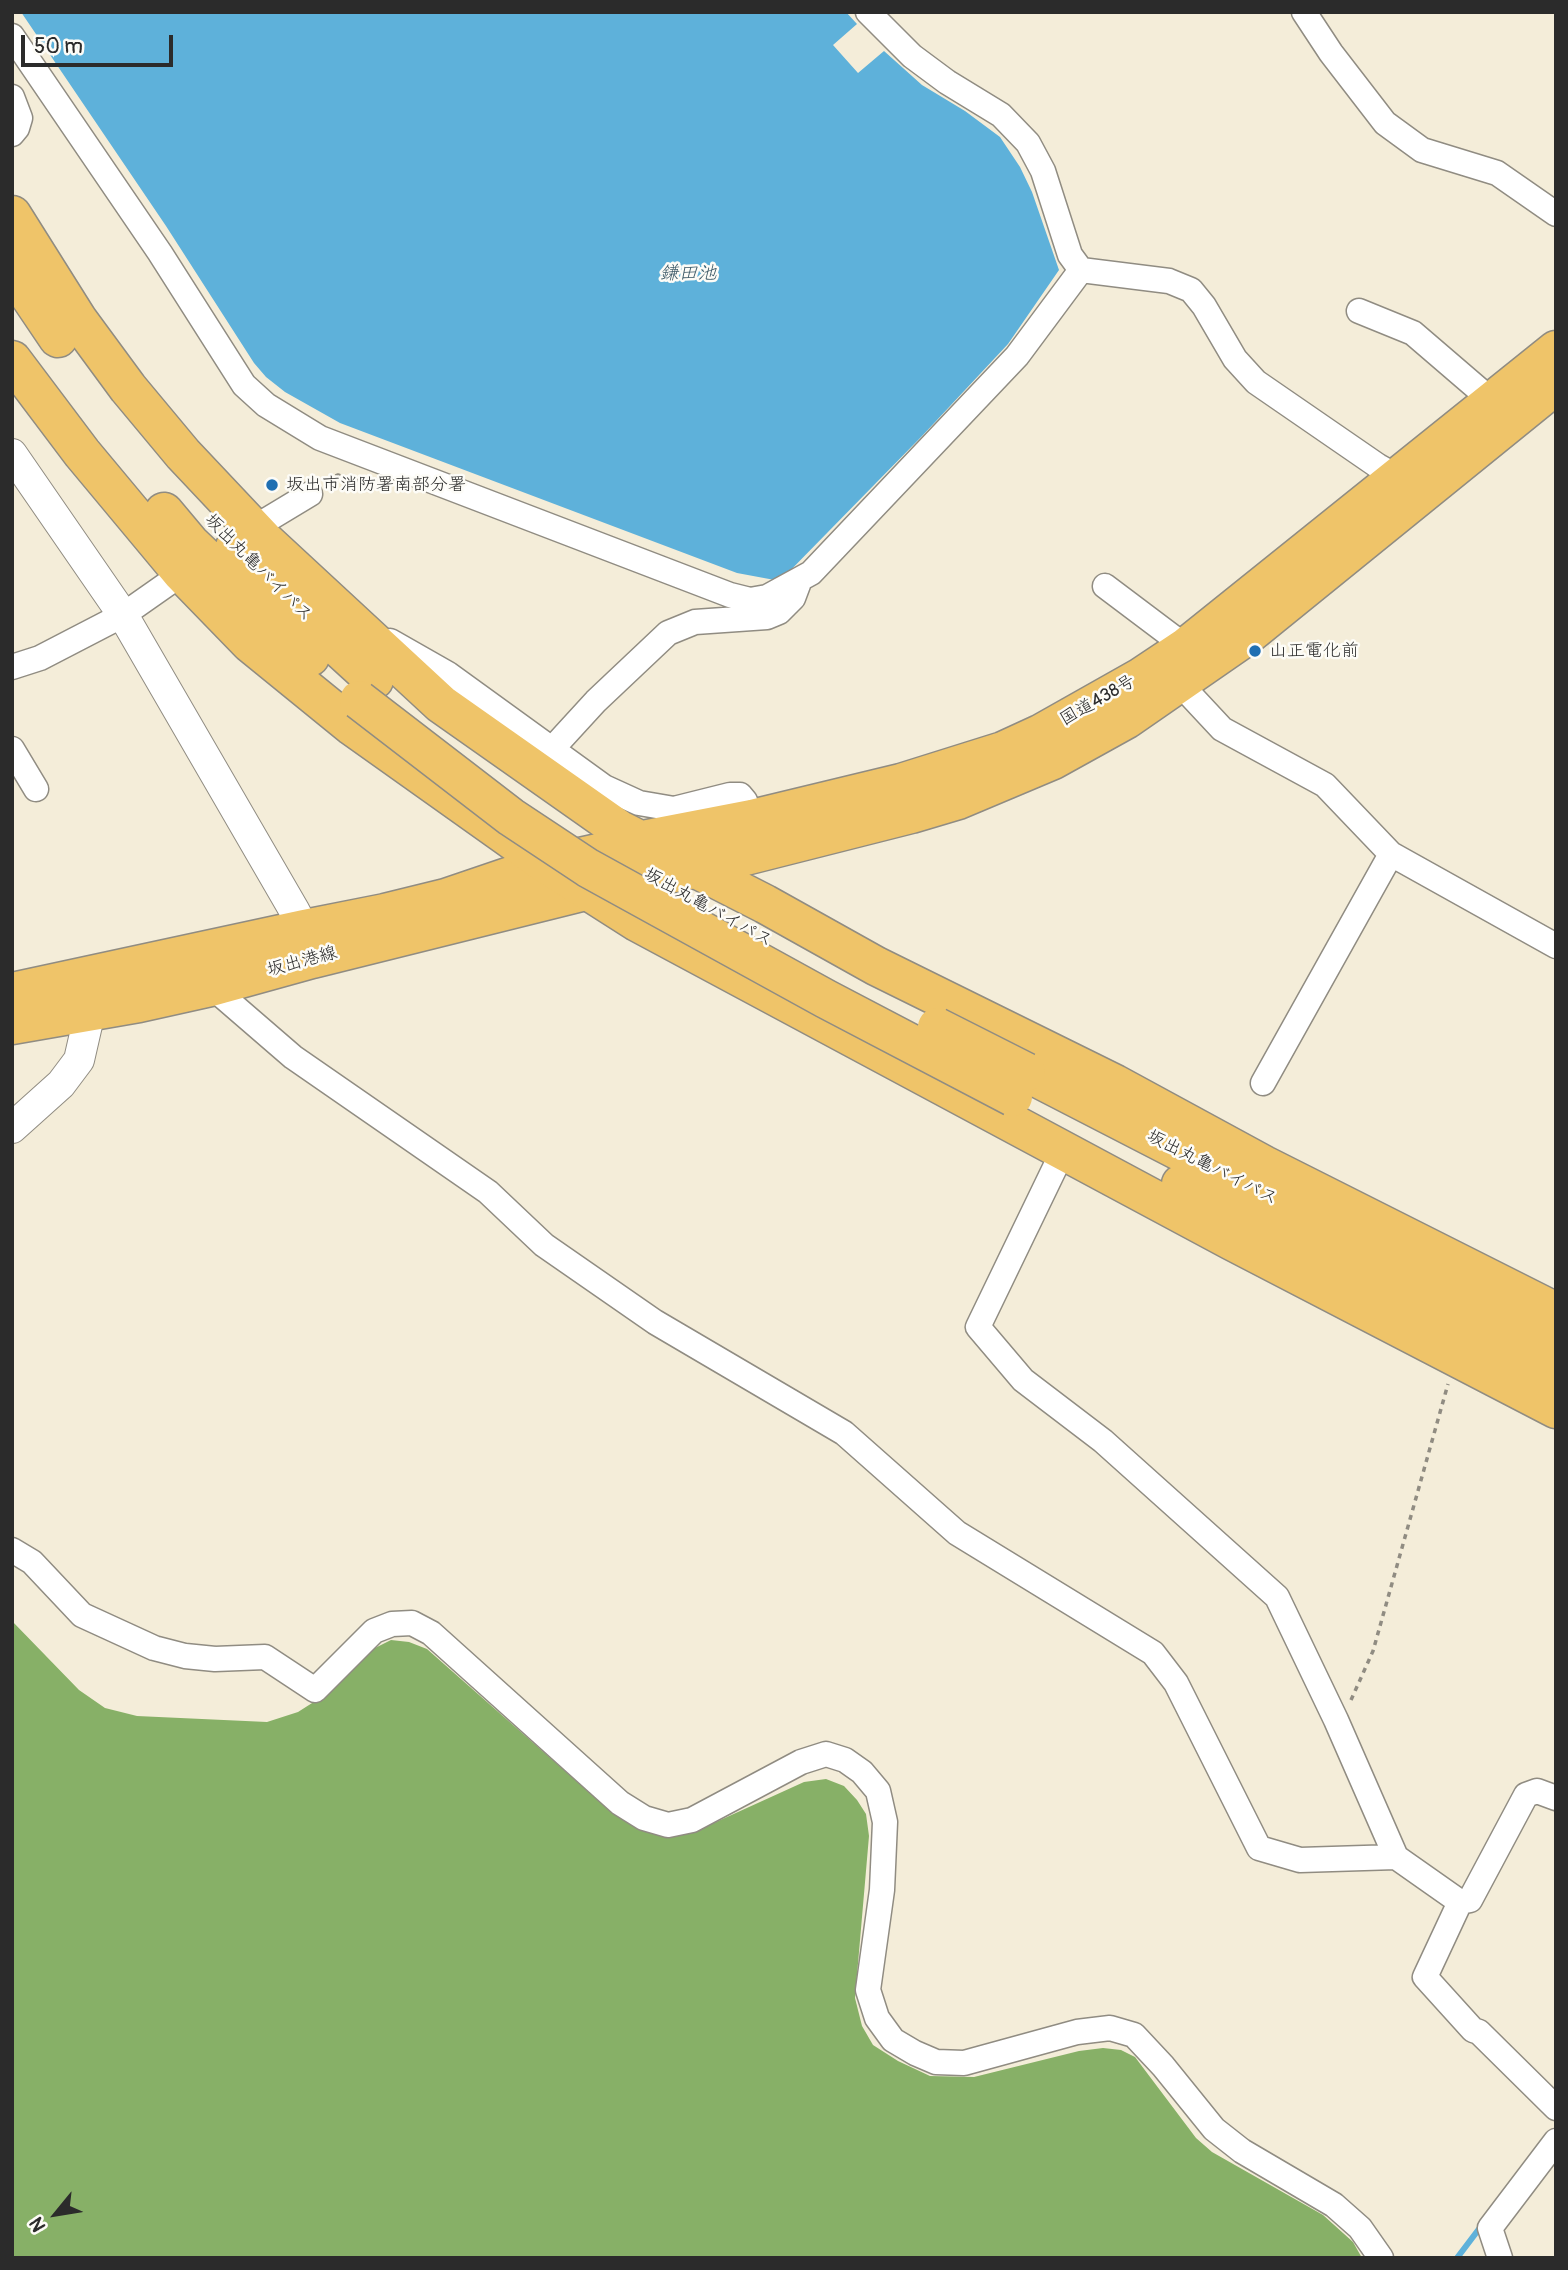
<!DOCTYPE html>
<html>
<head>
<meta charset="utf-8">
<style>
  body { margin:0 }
  #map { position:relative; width:1568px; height:2270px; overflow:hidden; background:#f4edd9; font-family:Pangolin,sans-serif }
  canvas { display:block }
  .frame { position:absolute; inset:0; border:14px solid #2b2b2b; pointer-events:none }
  .north { position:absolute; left:21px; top:2179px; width:70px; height:70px; -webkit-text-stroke:5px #fdfcf7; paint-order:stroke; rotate:240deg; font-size:19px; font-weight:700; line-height:28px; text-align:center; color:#2b2b2b }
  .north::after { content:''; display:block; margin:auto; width:24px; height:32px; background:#2b2b2b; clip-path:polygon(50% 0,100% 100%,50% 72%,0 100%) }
  .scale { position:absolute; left:21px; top:35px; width:152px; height:32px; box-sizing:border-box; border:4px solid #2b2b2b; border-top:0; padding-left:9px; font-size:21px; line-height:24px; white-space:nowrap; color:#2b2b2b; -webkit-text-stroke:5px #fdfcf7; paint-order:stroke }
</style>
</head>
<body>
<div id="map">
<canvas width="1568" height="2270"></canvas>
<div class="frame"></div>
<div class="north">N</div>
<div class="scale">50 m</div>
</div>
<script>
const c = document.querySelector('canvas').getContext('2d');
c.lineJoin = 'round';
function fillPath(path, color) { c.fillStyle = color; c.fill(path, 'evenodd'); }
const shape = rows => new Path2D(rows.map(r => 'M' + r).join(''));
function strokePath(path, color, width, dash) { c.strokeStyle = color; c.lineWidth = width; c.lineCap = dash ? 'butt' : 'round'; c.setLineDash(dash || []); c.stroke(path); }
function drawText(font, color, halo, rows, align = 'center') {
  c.font = font + ' Pangolin,"Klee One",sans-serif'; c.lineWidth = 5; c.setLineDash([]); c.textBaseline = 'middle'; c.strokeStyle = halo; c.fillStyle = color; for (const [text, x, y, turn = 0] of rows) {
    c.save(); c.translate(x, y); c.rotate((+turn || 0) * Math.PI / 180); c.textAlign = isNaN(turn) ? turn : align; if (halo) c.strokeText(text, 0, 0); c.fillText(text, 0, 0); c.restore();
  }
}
fillPath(shape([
  [12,1621,79,1690,105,1708,137,1716,267,1722,298,1712,320,1698,371,1650,391,1640,409,1642,427,1649,615,1815,644,1829,669,1834,694,1832,804,1782,826,1779,844,1786,857,1800,866,1814,869,1836,855,1998,862,2026,873,2045,898,2061,930,2076,974,2077,1079,2051,1103,2048,1121,2050,1135,2057,1196,2138,1212,2152,1323,2215,1353,2242,1362,2258,12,2258]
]), '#87b067');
fillPath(shape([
  [21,12,846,12,857,24,833,45,858,73,884,51,922,85,965,111,1000,137,1020,167,1032,192,1059,270,1008,344,923,435,780,581,737,573,340,423,285,392,266,377,254,363,166,226]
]), '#5eb1da');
strokePath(shape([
  [1457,2258,1482,2225]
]), '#5eb1da', 6);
const minor = shape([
  [868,12,912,56,947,82,1001,115,1028,143,1043,171,1070,255,1081,270,1169,281,1191,290,1204,306,1235,359,1256,382,1378,466,1408,483],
  [1304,12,1331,53,1385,123,1422,150,1497,173,1556,214],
  [12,36,160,253,244,385,266,405,320,438,730,595,750,600,767,597,811,573,1017,356,1081,270],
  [12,97,20,118,17,128,12,134],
  [1359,311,1413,333,1491,400],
  [242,535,310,494],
  [1105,586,1186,647],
  [390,641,448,674,604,787,639,803,674,809,730,795,740,795,745,801,755,830],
  [12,667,40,658,123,615,190,568],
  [1180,684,1222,729,1325,785,1391,854,1556,946],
  [12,749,36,789],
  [541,761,596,701,668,633,695,622,767,617,779,612,793,598,799,582],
  [205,981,293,1057,488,1192,544,1245,655,1322,844,1433,957,1533,1153,1653,1176,1683,1259,1848,1300,1860,1396,1857,1460,1902,1470,1900,1526,1795,1537,1791,1556,1798],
  [1263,1083,1391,854],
  [1063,1151,978,1327,1023,1380,1103,1441,1277,1597,1336,1720,1396,1857],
  [12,1550,32,1562,82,1615,154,1648,185,1656,215,1659,265,1657,315,1690,374,1631,392,1624,412,1623,431,1633,620,1803,644,1818,668,1825,692,1820,801,1762,826,1754,845,1760,862,1772,878,1791,885,1822,882,1890,868,1990,877,2018,893,2040,915,2053,936,2062,964,2063,1077,2032,1110,2028,1134,2035,1163,2066,1214,2129,1242,2151,1334,2205,1360,2228,1381,2258],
  [1460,1902,1425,1977,1473,2030,1479,2032,1556,2108],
  [1500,2258,1490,2228,1556,2141]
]);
const tertiary = shape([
  [12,454,123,615,294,910,304,929,309,948],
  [12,1128,61,1084,79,1060,90,1012,87,993]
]);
const primary = shape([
  [12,992,304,929,385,913,446,898,546,864],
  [12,1025,139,1003,211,987,312,959,589,890]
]);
const trunk = shape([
  [12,215,78,320,128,388,183,454,266,542,441,704,620,830,765,904,876,966,1115,1084,1264,1165,1556,1312],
  [12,270,58,338],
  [12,360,82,453,182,573,250,643,352,726,546,864,637,922,1232,1241,1556,1409],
  [164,512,190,543,310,657],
  [235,547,294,607,374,680],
  [548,864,616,849,643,840,752,819,901,783,1003,751,1040,734,1141,677,1186,647,1556,350],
  [597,888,694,869,911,814,958,800,1053,760,1127,719,1244,638,1556,385],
  [1026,1072,1556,1345],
  [1181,1184,1556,1377]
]);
strokePath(minor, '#908c82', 27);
strokePath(tertiary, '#908c82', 32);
strokePath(primary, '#908c82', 41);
strokePath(trunk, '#908c82', 41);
strokePath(shape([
  [326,479,338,475,373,484],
  [1351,1700,1373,1651,1448,1384]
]), '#908c82', 3.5, [5, 5]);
strokePath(minor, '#fff', 24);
strokePath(tertiary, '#fff', 30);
strokePath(primary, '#efc469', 38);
strokePath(trunk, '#efc469', 38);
const trunkBridge = shape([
  [359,700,511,817,588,868,826,999,1013,1097],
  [937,1027,1026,1072]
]);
strokePath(trunkBridge, '#908c82', 41, []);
strokePath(trunkBridge, '#efc469', 38);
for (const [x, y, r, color] of [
  [272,485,7,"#1f6fb2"],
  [1255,651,7,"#1f6fb2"]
]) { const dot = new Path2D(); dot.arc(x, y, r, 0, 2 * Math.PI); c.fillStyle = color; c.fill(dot); strokePath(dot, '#fdfcf7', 2.5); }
drawText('18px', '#2b2b2b', '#fdfcf7', [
  ["坂出市消防署南部分署",286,485],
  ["山正電化前",1269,651]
], 'left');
drawText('18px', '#2b2b2b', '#fdfcf7', [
  ["坂出丸亀バイパス",258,568,45],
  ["国道438号",1098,701,-30],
  ["坂出丸亀バイパス",708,908,29],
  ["坂出港線",302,962,-15],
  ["坂出丸亀バイパス",1212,1168,27]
]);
drawText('italic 19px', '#3d5a68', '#fdfcf7', [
  ["鎌田池",688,274]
]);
</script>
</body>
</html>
